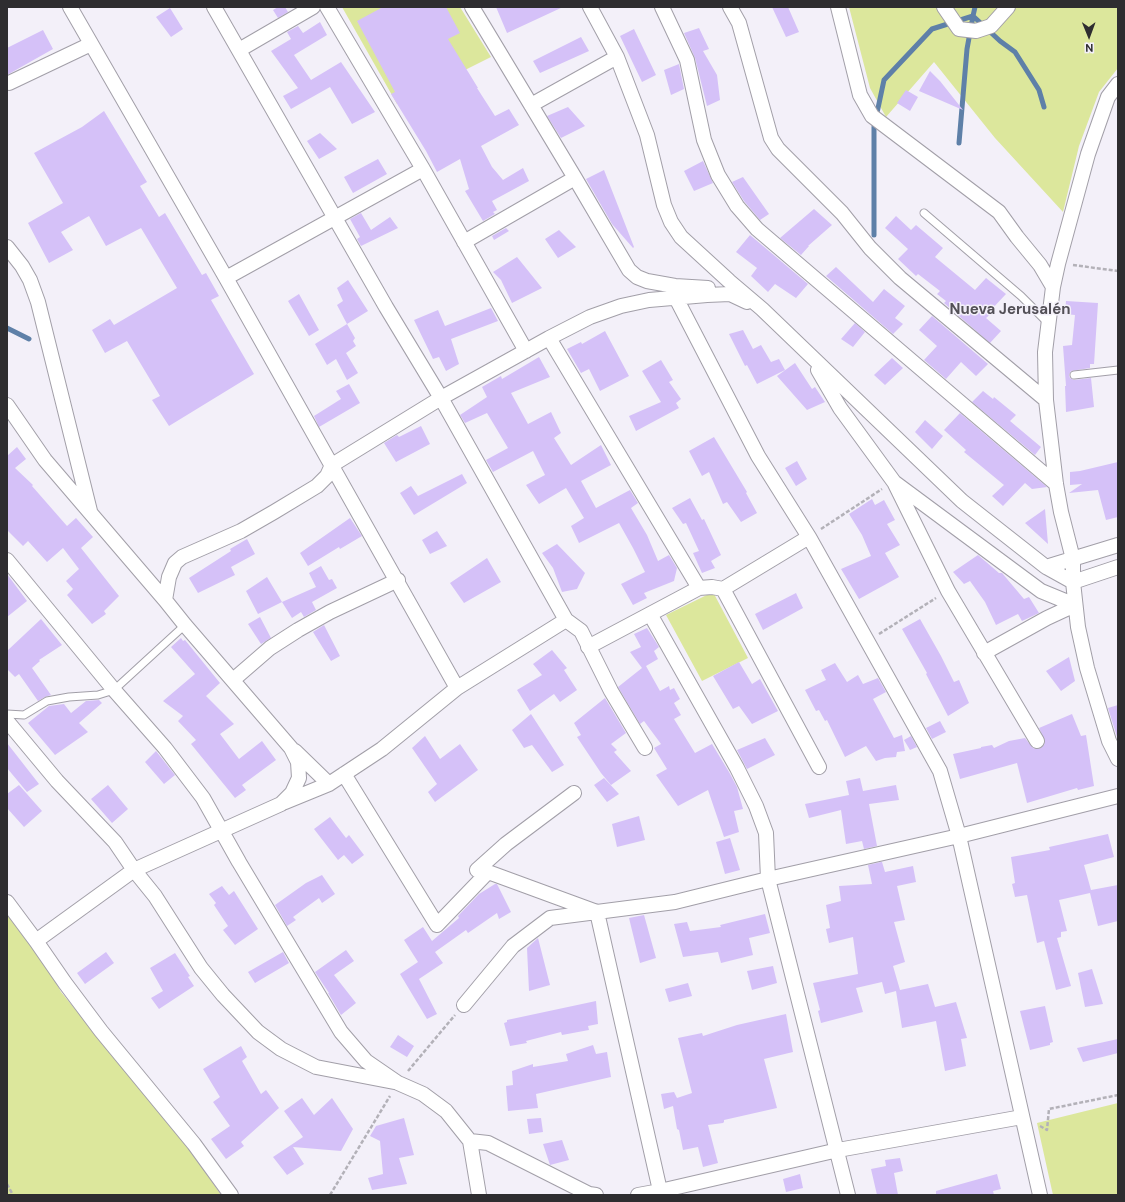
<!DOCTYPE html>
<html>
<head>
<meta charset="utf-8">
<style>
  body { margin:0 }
  #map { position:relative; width:1125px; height:1202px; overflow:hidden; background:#f3f0f9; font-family:"DM Sans",sans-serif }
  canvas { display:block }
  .frame { position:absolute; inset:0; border:8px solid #2e2d30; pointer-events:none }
  .north { position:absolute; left:1069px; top:16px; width:40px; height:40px; -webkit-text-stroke:3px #f3f0f9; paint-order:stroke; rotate:179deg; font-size:11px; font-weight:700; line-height:16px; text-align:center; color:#2e2d30 }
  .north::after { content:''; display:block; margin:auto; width:14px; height:18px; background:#2e2d30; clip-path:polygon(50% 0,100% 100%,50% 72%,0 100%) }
</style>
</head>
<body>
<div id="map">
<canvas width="1125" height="1202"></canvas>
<div class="frame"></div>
<div class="north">N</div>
</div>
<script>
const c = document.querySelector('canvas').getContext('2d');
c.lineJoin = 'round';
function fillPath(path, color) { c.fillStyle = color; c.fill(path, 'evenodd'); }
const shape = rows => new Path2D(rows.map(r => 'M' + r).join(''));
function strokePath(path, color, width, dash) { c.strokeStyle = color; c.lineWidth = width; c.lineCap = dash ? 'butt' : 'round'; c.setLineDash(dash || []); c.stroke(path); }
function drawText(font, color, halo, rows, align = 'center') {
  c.font = font + ' "DM Sans",sans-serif'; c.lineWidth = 3; c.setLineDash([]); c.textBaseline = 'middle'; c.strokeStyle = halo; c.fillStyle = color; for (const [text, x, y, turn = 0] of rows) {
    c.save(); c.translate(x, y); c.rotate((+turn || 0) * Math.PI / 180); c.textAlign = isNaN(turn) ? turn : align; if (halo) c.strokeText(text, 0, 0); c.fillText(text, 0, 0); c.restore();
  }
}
fillPath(shape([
  [342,7,460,7,491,57,397,104],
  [849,7,1118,7,1118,68,1099,92,1079,146,1063,212,995,138,934,62,886,117,870,88],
  [713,592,748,658,702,681,666,615],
  [7,907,35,943,61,992,184,1141,221,1195,7,1195],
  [1118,1103,1118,1195,1053,1195,1037,1123]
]), '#dce79c');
strokePath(shape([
  [973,16,1000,41,1015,52,1039,90,1044,107],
  [959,143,967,49,973,16],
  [874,235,874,127,884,80,932,29,973,16,975,7],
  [7,328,29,339]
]), '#5e80a8', 5);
fillPath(shape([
  [278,7,285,7,288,12,278,18,273,10],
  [383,7,446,7,460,33,448,39,478,88,477,88,495,116,509,109,519,125,481,146,492,167,503,180,523,168,529,181,492,201,497,210,493,212,495,214,483,221,465,191,469,189,460,159,437,172,426,151,391,94,395,92,357,21],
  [496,7,563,7,507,33],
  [772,7,788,7,799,32,786,37],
  [170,8,183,29,171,37,156,17],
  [320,22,327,35,294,55,311,80,341,62,375,112,352,124,330,87,291,109,283,96,298,88,271,51,291,39,287,32,298,26,303,33],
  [699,28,709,49,703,51,717,75,720,100,707,106,695,58,684,33],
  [634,29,656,75,642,82,620,36],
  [43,30,53,49,7,75,7,48],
  [581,37,589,51,540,73,533,61],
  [679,64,684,89,671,95,664,70],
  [930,71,940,81,963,110,919,91],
  [906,90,918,97,910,111,897,103],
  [568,107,585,126,561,138,547,116],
  [104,111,147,182,140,186,159,217,165,213,202,275,206,273,219,296,211,300,254,374,169,426,152,400,160,396,127,341,105,353,92,330,110,319,114,325,177,288,141,228,106,246,89,216,61,232,73,250,49,263,28,223,63,203,34,153,82,127],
  [320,133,337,149,319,159,307,141],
  [378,159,387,174,353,193,344,177],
  [703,161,713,183,694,191,684,171],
  [604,170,634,247,633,248,612,224,586,179],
  [743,177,769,214,760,220,744,201,732,182],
  [814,209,832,225,808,246,809,246,801,255,780,238],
  [361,213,371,230,390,217,398,228,361,246,357,239,360,237,350,219],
  [896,216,911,230,916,225,943,248,935,257,975,290,986,278,1006,294,991,310,993,312,986,318,1001,331,990,343,944,303,946,301,937,294,940,291,918,274,916,276,898,259,908,249,885,228],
  [506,228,509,231,494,240,492,236],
  [559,230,576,247,558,258,545,239],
  [750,235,808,284,796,298,775,284,768,292,751,276,757,268,736,252],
  [517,257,542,288,512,303,501,280,493,272],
  [836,267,873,302,884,289,905,306,895,318,903,324,893,334,826,276],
  [348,280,368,311,347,324,337,305,343,301,337,288],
  [299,294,319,330,309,336,288,301],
  [1066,301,1098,303,1094,364,1090,364,1090,368,1071,371,1069,375,1070,378,1074,380,1091,378,1094,407,1066,412,1065,386,1066,386,1063,346,1072,345,1075,315,1065,314],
  [491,308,498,321,451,339,459,364,446,371,439,357,433,359,414,320,438,310,445,326],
  [932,316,988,364,976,376,961,362,946,379,924,360,937,346,919,330],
  [855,323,865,332,853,347,841,339],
  [347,324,355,338,353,341,356,346,346,353,358,373,347,380,336,359,327,365,315,344],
  [743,330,753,349,761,345,771,362,779,359,785,370,757,384,747,365,745,366,729,334],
  [605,331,629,376,600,391,589,369,581,373,567,349,581,342,582,344],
  [539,357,550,377,511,393,528,424,551,412,561,433,554,438,571,465,601,445,611,465,581,481,596,508,630,490,638,503,631,508,647,535,658,561,669,555,677,568,674,581,644,593,647,598,633,605,621,584,645,572,633,548,619,523,579,543,571,526,584,518,566,488,539,504,526,485,545,475,533,451,493,472,486,460,508,448,487,413,465,423,460,415,487,397,482,387,501,376,502,379],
  [892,358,903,368,885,385,874,375],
  [661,360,673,380,669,382,681,399,676,403,679,408,636,431,629,416,661,402,642,371],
  [795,363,812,389,815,387,825,402,807,410,777,376],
  [349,384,360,403,319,427,314,416,341,399,336,391],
  [983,391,993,399,994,397,1016,415,1010,421,1041,447,1035,455,972,402],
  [960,413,1047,487,1032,489,1025,483,1003,506,992,496,1004,485,964,452,966,450,944,430],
  [925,420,943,436,932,449,915,432],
  [421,426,430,444,396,462,384,443,397,435,399,437],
  [714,437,747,492,746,493,757,513,741,522,727,502,723,504,709,472,702,476,689,451],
  [17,447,26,459,15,468,33,485,32,486,67,526,76,518,93,537,81,548,119,596,104,611,106,614,92,624,67,595,73,589,66,581,79,569,63,548,47,562,28,541,23,546,7,530,7,456],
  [797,461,807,479,796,486,785,468],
  [1118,462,1118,517,1106,520,1098,490,1069,493,1082,484,1070,485,1070,472,1080,471],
  [462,474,467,483,414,515,400,493,411,486,418,496],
  [690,498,702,520,704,519,721,555,711,561,715,568,702,573,693,553,699,551,686,523,683,524,672,508],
  [872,499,875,505,884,500,895,520,887,524,900,545,885,553,899,577,859,599,841,569,871,556,862,535,849,514],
  [1045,509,1048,544,1025,523],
  [350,518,362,536,340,549,339,547,308,566,300,553],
  [437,531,447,546,430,554,422,540],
  [247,539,255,554,231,567,235,575,198,593,189,578,231,551,230,549],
  [557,544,585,573,577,589,562,592,553,568,542,553],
  [978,555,999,573,1002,573,1024,599,1029,597,1039,613,1022,621,1018,614,996,625,985,602,970,581,964,584,953,572],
  [487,558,501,582,464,603,450,583],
  [321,566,329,580,332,579,337,588,312,602,316,610,304,617,301,612,292,618,282,602,316,587,309,573],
  [7,574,27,601,7,617],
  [267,577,282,602,258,614,246,591],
  [796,593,803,608,763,630,755,614],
  [260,617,271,638,261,644,248,624],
  [41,619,62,645,39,660,40,661,32,668,51,695,45,697,38,701,19,674,15,677,7,669,7,651],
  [920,619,941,656,954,682,959,680,969,703,948,716,926,674,927,673,902,629],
  [324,625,340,656,331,661,313,632],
  [647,628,659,647,654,651,658,659,646,666,660,691,669,686,670,690,674,688,680,699,674,703,681,715,674,719,695,753,712,744,729,772,737,787,743,809,734,811,739,832,724,837,708,790,678,806,656,775,667,769,654,748,661,744,644,721,640,724,618,687,642,668,630,652,641,647,634,634],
  [181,638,183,641,185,640,220,683,206,696,234,724,220,734,239,759,262,741,276,760,242,785,246,790,235,798,191,744,196,740,178,721,183,716,163,701,195,674,171,647],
  [552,650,567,668,564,670,577,690,560,702,554,694,530,711,517,690,542,675,533,664],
  [1069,657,1075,681,1061,691,1046,671],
  [739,662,752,684,760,679,778,711,752,724,739,706,733,709,713,676],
  [835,663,847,682,858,675,863,684,878,678,886,692,873,699,894,738,902,735,905,751,897,752,896,757,885,758,876,761,866,746,845,757,827,720,825,721,819,710,816,711,805,690,826,680,821,670],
  [605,698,626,733,611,744,617,750,614,752,631,771,611,785,601,773,577,737,581,735,574,723],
  [99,700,102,703,79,723,88,732,55,755,28,723,49,706,64,704,71,713,86,701],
  [1118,705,1118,740,1108,708],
  [531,714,564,765,552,772,532,745,524,748,512,730],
  [1072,714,1081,736,1086,735,1094,786,1078,790,1077,788,1027,803,1017,763,960,779,953,754,981,748,981,747,992,745,994,748,1009,741,1025,738,1033,748,1037,749,1041,748,1044,745,1045,741,1039,728],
  [940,721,946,732,932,739,926,728],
  [425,736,440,759,460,744,478,770,435,802,428,792,437,784,412,748],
  [911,736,917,747,910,750,904,740],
  [765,738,775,755,747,769,737,750],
  [7,743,39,784,27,792,7,768],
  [156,751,175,775,164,784,145,762],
  [604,778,619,794,607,802,594,785],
  [860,778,863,791,896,785,899,800,869,804,877,846,864,849,862,841,846,844,841,810,809,818,805,804,849,795,846,781],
  [19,785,42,811,24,827,7,808,7,794],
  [108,785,128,809,112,823,91,799],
  [639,816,645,840,617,847,612,824],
  [330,817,346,838,349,835,364,855,352,864,344,855,338,860,314,829],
  [1108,834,1114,857,1084,865,1091,890,1118,885,1118,921,1098,926,1090,893,1059,900,1067,931,1061,932,1061,937,1057,938,1071,986,1056,990,1044,941,1037,943,1027,895,1015,897,1012,884,1015,883,1011,857,1050,850,1049,847],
  [730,838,740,870,725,874,716,842],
  [881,862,882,862,885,872,913,866,916,882,897,886,905,920,894,922,905,962,893,966,900,990,928,984,935,1007,956,1002,967,1038,961,1039,966,1066,945,1071,936,1021,902,1028,896,991,885,994,882,982,856,988,863,1012,821,1023,818,1011,820,1010,813,983,858,974,853,937,829,943,826,929,830,928,826,905,841,901,839,886,872,884,868,865],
  [322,875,335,894,322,903,319,898,293,917,296,920,287,926,275,905,306,883],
  [495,884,497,884,511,912,499,919,497,913,468,933,466,930,435,952,443,963,419,979,437,1014,427,1019,400,974,418,962,404,940,423,927,432,941,459,918,458,916,479,894],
  [222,886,229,895,234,891,258,929,235,945,223,930,228,926,214,905,216,903,209,894],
  [765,914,770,933,749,938,753,955,721,963,718,952,683,957,674,924,687,922,690,931,721,927,720,925],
  [644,915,656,958,640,963,629,918],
  [538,938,550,985,529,991,527,948],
  [346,950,354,961,334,975,356,1003,341,1015,328,993,329,993,315,972],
  [106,952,114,963,85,984,77,973],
  [283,952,289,963,255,983,248,972],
  [175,953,190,976,188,977,194,986,159,1009,151,998,163,991,150,968],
  [773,966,777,983,752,990,747,971],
  [1092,969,1103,1004,1085,1007,1078,973],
  [688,983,692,996,669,1002,665,989],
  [596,1001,598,1024,588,1026,589,1030,562,1035,561,1032,526,1041,527,1043,510,1046,504,1023,507,1022,507,1020],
  [1045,1006,1053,1042,1050,1043,1050,1045,1030,1050,1020,1011],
  [786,1014,793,1052,764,1059,777,1108,724,1120,724,1122,723,1123,708,1125,718,1163,703,1167,698,1147,683,1150,679,1130,677,1129,673,1106,664,1109,661,1094,674,1092,677,1098,692,1093,678,1038,702,1033,703,1036,737,1025],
  [398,1035,414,1046,407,1057,390,1047],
  [1118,1039,1118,1053,1083,1062,1077,1048],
  [593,1045,596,1054,607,1052,611,1077,536,1094,538,1108,508,1111,506,1086,513,1085,512,1071,533,1064,533,1067,568,1061,566,1054],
  [241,1046,247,1057,242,1061,261,1094,266,1090,279,1108,241,1142,244,1146,226,1159,211,1139,230,1126,213,1102,220,1097,203,1069],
  [302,1098,314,1115,332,1098,353,1129,341,1151,293,1147,304,1164,287,1175,273,1157,303,1137,284,1111],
  [404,1118,414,1155,399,1158,407,1184,372,1190,368,1178,383,1174,380,1141,370,1136,376,1126],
  [541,1118,543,1132,529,1134,527,1119],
  [562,1140,569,1160,550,1165,543,1144],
  [900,1158,903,1171,894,1173,898,1195,877,1195,871,1169,886,1166,885,1160],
  [800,1174,803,1188,786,1192,783,1179],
  [997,1174,1001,1189,993,1191,994,1195,936,1195,936,1191]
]), '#d5c1f8');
const lane = shape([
  [924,213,1021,296,1048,323],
  [1074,375,1118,370],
  [7,714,24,715,47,701,69,697,98,695,114,690,185,625]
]);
const street = shape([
  [70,7,226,278,457,688],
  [214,7,386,307,441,398,566,620,581,631,611,691,645,748],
  [327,7,423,169,526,351],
  [472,7,575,178,629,270,637,277,647,281,675,286,708,288],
  [590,7,617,57,647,135,664,205,671,222,681,237,729,281,762,309,962,501,1046,567,1073,582,1118,567],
  [662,7,687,60,704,140,718,175,737,206,757,229,1056,484],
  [730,7,739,23,771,138,778,149,842,213,870,248,900,278,1046,400],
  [838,7,860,95,872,116,999,212,1017,237,1040,265,1053,287],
  [944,7,959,29,976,31,991,26,1008,7],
  [239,50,313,7],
  [9,83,91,44],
  [1118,84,1108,97,1088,154,1058,264,1053,287,1045,352,1046,400,1056,484,1061,512,1073,559,1073,582,1078,627,1087,668,1109,741,1118,759],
  [531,105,617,57],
  [464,242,575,178],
  [7,247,22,266,30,280,38,302,90,511],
  [226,278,423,169],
  [676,298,758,456,809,537,940,771,959,836,1040,1195],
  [549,338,699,588,712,587,723,589,819,767],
  [818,370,840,408,894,482,1041,591,1075,605],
  [7,405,45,460,165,600,185,625,291,748,298,762,299,778,292,793,281,804,134,870,36,941],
  [895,484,948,591,1037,741],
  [7,560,114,690,165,748,203,798,239,862,341,1032,366,1061,398,1083,423,1094,446,1111,470,1141,488,1143,589,1194,596,1195],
  [1046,567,1118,545],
  [723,589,809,537],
  [165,600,169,577,175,563,182,557,241,531,274,512,317,486,327,476,332,465,441,398,549,338,590,317,621,306,649,300,707,295,730,294,747,302],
  [650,614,737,768,756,806,766,833,768,879,848,1195],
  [588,647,699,588],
  [984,653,1047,618,1075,605],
  [233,680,270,648,298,630,330,612,398,580],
  [7,721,57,781,115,842,134,870,155,896,201,968,223,995,258,1032,281,1049,316,1067,394,1082],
  [295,751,329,784],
  [344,774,437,925,488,872],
  [285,802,329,784,382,749,457,688,566,620],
  [477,870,488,872,597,912,661,1195],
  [477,870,506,844,574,793],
  [7,902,36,941,65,983,101,1031,194,1144,231,1195],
  [464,1005,513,946,550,918,675,902,768,879,959,836,1118,796],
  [470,1141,479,1195],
  [638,1195,660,1191,838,1150,1022,1117]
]);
strokePath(lane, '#a29fa8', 9);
strokePath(street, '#a29fa8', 16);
strokePath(shape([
  [1073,265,1118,271],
  [821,529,882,489],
  [879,634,936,598],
  [408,1071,455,1015],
  [1040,1126,1047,1130,1049,1109,1118,1095],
  [7,1184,13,1195],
  [330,1195,390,1096]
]), '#b3b1b8', 2.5, [4, 2]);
strokePath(lane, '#fff', 7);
strokePath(street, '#fff', 14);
drawText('bold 15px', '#535057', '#f3f0f9', [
  ["Nueva Jerusalén",1010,310]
]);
</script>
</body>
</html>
